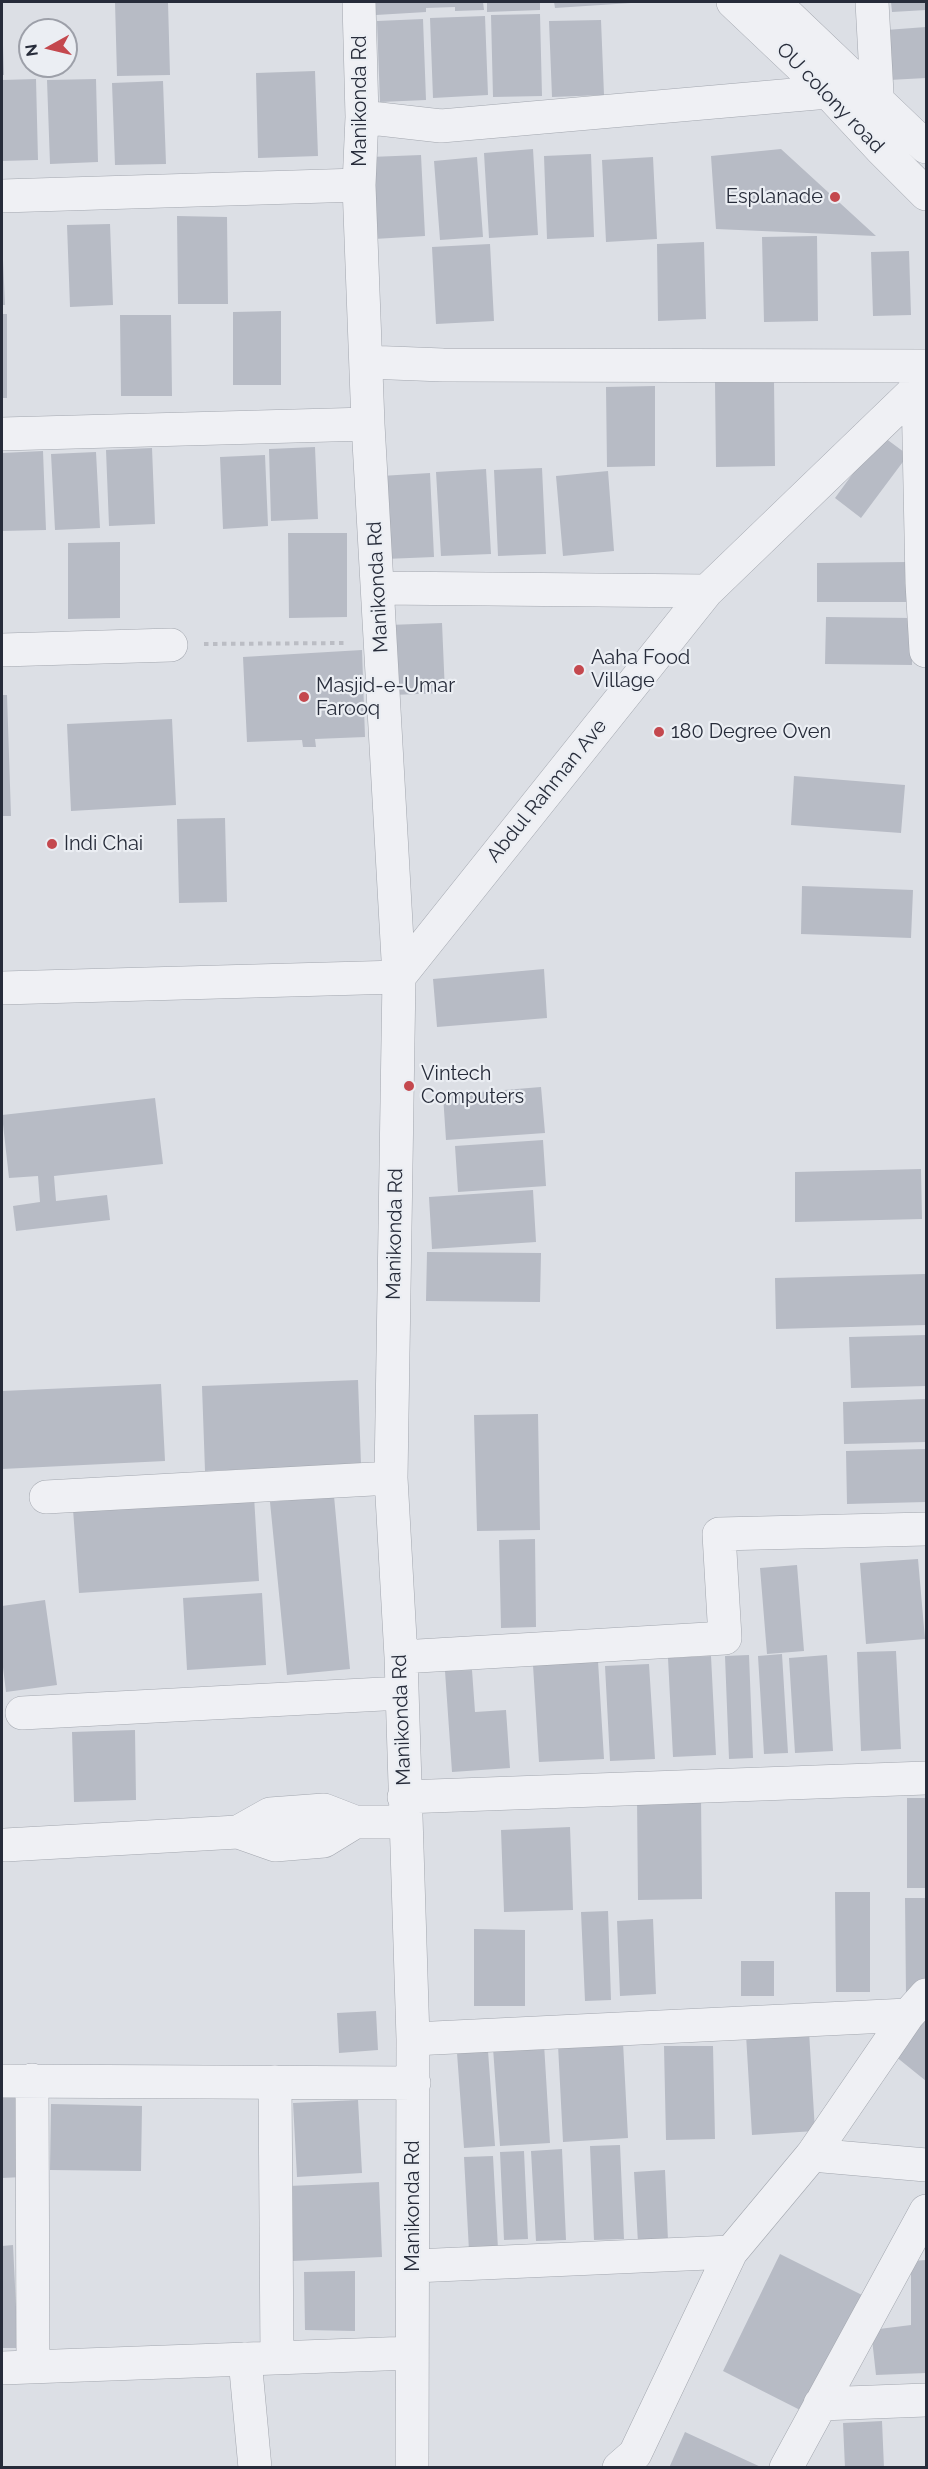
<!DOCTYPE html>
<html>
<head>
<meta charset="utf-8">
<style>
  body { margin:0 }
  #map { position:relative; width:928px; height:2469px; overflow:hidden; background:#dcdfe5; font-family:Raleway,sans-serif }
  canvas { display:block }
  .frame { position:absolute; inset:0; border:3px solid #272c3a; pointer-events:none }
  .north { position:absolute; left:18px; top:18px; width:60px; height:60px; box-sizing:border-box; background:#ebeef3; border:2px solid #9da0a9; border-radius:50%; rotate:262deg; font-size:16px; font-weight:700; line-height:24px; text-align:center; color:#272c3a }
  .north::after { content:''; display:block; margin:auto; width:21px; height:27px; background:#c4484e; clip-path:polygon(50% 0,100% 100%,50% 72%,0 100%) }
</style>
</head>
<body>
<div id="map">
<canvas width="928" height="2469"></canvas>
<div class="frame"></div>
<div class="north">N</div>
</div>
<script>
const c = document.querySelector('canvas').getContext('2d');
c.lineJoin = 'round';
function fillPath(path, color) { c.fillStyle = color; c.fill(path, 'evenodd'); }
const shape = rows => new Path2D(rows.map(r => 'M' + r).join(''));
function strokePath(path, color, width, dash) { c.strokeStyle = color; c.lineWidth = width; c.lineCap = dash ? 'butt' : 'round'; c.setLineDash(dash || []); c.stroke(path); }
function drawText(font, color, halo, rows, align = 'center') {
  c.font = font + ' Raleway,sans-serif'; c.lineWidth = 4.5; c.setLineDash([]); c.textBaseline = 'middle'; c.strokeStyle = halo; c.fillStyle = color; for (const [text, x, y, turn = 0] of rows) {
    c.save(); c.translate(x, y); c.rotate((+turn || 0) * Math.PI / 180); c.textAlign = isNaN(turn) ? turn : align; if (halo) c.strokeText(text, 0, 0); c.fillText(text, 0, 0); c.restore();
  }
}
fillPath(shape([
  [115,2,168,2,170,75,117,76],
  [376,2,483,2,484,10,455,11,455,7,426,8,426,12,376,15],
  [487,2,540,2,540,10,487,12],
  [554,2,631,2,631,3,555,8],
  [891,2,926,2,926,10,892,12],
  [540,14,542,96,493,97,491,15],
  [485,16,488,95,433,98,430,18],
  [423,19,426,100,380,102,377,21],
  [601,20,604,95,552,97,549,21],
  [926,27,926,78,889,80,886,30],
  [2,45,3,45,4,75,2,75],
  [315,71,318,156,258,158,256,73],
  [36,79,38,160,2,161,2,80],
  [96,79,98,162,50,164,47,80],
  [163,81,166,164,115,165,112,83],
  [533,149,538,235,489,238,484,153],
  [781,149,876,236,716,229,711,156],
  [591,154,594,237,547,239,544,156],
  [421,155,425,236,374,239,370,157],
  [477,157,483,237,440,240,434,161],
  [653,157,657,239,606,242,602,160],
  [177,216,227,217,228,304,178,304],
  [110,224,113,305,70,307,67,225],
  [817,236,818,321,764,322,762,237],
  [704,242,706,319,658,321,657,244],
  [490,244,494,321,436,324,432,247],
  [909,251,911,315,873,316,871,252],
  [2,260,3,260,5,305,2,305],
  [281,311,281,385,233,385,233,312],
  [2,314,7,314,7,398,2,398],
  [120,315,171,315,172,396,121,396],
  [774,381,775,466,716,467,715,382],
  [655,386,655,466,607,467,606,387],
  [881,435,908,455,861,518,835,498],
  [315,447,318,519,271,521,269,449],
  [152,448,155,524,109,526,106,450],
  [43,451,46,530,2,531,2,453],
  [96,452,100,528,55,530,51,454],
  [265,455,268,526,223,529,220,457],
  [542,468,546,554,498,556,494,470],
  [486,469,491,554,441,556,436,472],
  [608,471,614,551,563,556,556,476],
  [430,473,434,557,385,559,381,476],
  [288,533,347,533,347,617,289,618],
  [120,542,120,618,68,619,68,543],
  [909,562,909,602,817,602,817,563],
  [826,617,912,618,912,665,825,664],
  [442,623,445,693,392,695,389,625],
  [362,650,365,737,315,739,316,747,303,747,302,740,247,742,243,657],
  [2,695,7,695,11,816,2,816],
  [172,719,176,805,71,811,67,724],
  [794,776,905,785,901,833,791,825],
  [225,818,227,902,179,903,177,819],
  [802,886,913,890,911,938,801,934],
  [544,969,547,1018,437,1027,433,979],
  [541,1087,545,1133,446,1140,443,1095],
  [155,1098,163,1164,54,1176,56,1201,107,1195,110,1220,16,1231,13,1206,40,1202,38,1176,9,1178,2,1115],
  [543,1140,546,1186,458,1192,455,1146],
  [921,1169,922,1219,795,1222,795,1172],
  [533,1190,536,1242,432,1249,429,1197],
  [427,1252,541,1253,540,1302,426,1301],
  [925,1274,926,1325,776,1329,775,1278],
  [926,1335,926,1386,851,1388,849,1337],
  [358,1380,361,1465,205,1471,202,1386],
  [161,1384,165,1461,2,1469,2,1391],
  [926,1399,926,1442,844,1444,843,1402],
  [538,1414,540,1530,477,1531,474,1415],
  [926,1449,926,1502,847,1504,846,1451],
  [254,1496,259,1581,79,1593,73,1509],
  [334,1496,350,1669,287,1675,270,1502],
  [535,1539,536,1627,501,1628,499,1540],
  [918,1559,925,1639,866,1644,860,1563],
  [797,1565,804,1651,767,1654,760,1568],
  [262,1593,266,1665,187,1670,183,1598],
  [45,1600,57,1685,6,1692,2,1659,2,1606],
  [896,1651,901,1749,861,1751,857,1652],
  [782,1654,788,1753,764,1754,758,1656],
  [749,1655,753,1758,729,1759,725,1656],
  [827,1655,833,1751,795,1753,789,1658],
  [711,1656,716,1755,673,1757,668,1658],
  [598,1661,604,1759,539,1762,533,1665],
  [649,1664,655,1759,610,1761,605,1666],
  [472,1670,475,1712,506,1710,510,1768,452,1772,445,1671],
  [135,1730,136,1800,74,1802,72,1732],
  [701,1796,702,1899,638,1900,637,1797],
  [907,1798,926,1798,926,1888,907,1888],
  [570,1827,573,1910,504,1912,501,1830],
  [835,1892,870,1892,870,1992,836,1992],
  [905,1898,926,1898,926,1988,906,1995],
  [608,1911,611,2000,585,2001,581,1912],
  [653,1919,656,1994,620,1996,617,1921],
  [474,1929,525,1930,525,2006,474,2006],
  [741,1961,774,1961,774,1996,741,1996],
  [376,2011,378,2050,339,2053,337,2013],
  [926,2016,926,2081,895,2056],
  [809,2031,815,2131,752,2135,746,2035],
  [623,2042,628,2138,563,2142,558,2045],
  [544,2044,550,2143,500,2146,493,2048],
  [664,2046,713,2046,715,2139,666,2140],
  [488,2051,495,2146,464,2148,457,2053],
  [20,2097,23,2177,2,2178,2,2098],
  [358,2100,362,2173,297,2177,293,2103],
  [51,2104,142,2106,141,2171,50,2170],
  [620,2145,624,2239,594,2240,590,2146],
  [562,2149,566,2240,536,2241,531,2151],
  [524,2151,528,2239,504,2240,500,2152],
  [493,2156,498,2249,469,2251,464,2157],
  [665,2170,668,2241,638,2243,634,2172],
  [379,2182,382,2257,292,2261,289,2186],
  [13,2245,18,2348,2,2348,2,2246],
  [780,2254,864,2296,806,2413,723,2371],
  [926,2260,926,2373,876,2375,871,2330,911,2325,911,2261],
  [355,2271,355,2331,305,2330,304,2272],
  [882,2421,884,2468,845,2468,843,2423],
  [685,2432,763,2468,669,2468]
]), '#b7bbc5');
const minor = shape([
  [359,2,362,117,359,185,368,424,399,977,391,1478,401,1657,413,2039,412,2468],
  [733,2,828,92,881,149,926,194],
  [774,2,926,147],
  [872,2,878,112],
  [362,117,441,126,828,92],
  [2,196,359,185],
  [366,362,443,365,926,366],
  [918,389,922,583,926,651],
  [2,434,368,424],
  [378,588,707,591],
  [2,650,171,645],
  [399,977,707,591,926,380],
  [2,988,399,977],
  [46,1497,391,1478],
  [401,1657,725,1638,719,1534,926,1529],
  [22,1713,402,1693],
  [404,1797,926,1778],
  [238,1832,270,1814,324,1810,355,1822,405,1822],
  [5,1845,238,1832,275,1845,324,1841,355,1822],
  [413,2039,908,2015],
  [32,2080,33,2367],
  [2,2081,414,2083],
  [275,2082,277,2358],
  [812,2155,926,2165],
  [414,2266,731,2252],
  [245,2359,255,2468],
  [2,2368,411,2353],
  [820,2404,926,2400],
  [619,2468,635,2454,731,2252,812,2155,908,2015,926,1995],
  [786,2468,926,2211]
]);
strokePath(minor, '#a2a6ae', 34);
strokePath(shape([
  [204,644,344,643]
]), '#bbbdc4', 4, [4.5, 4.5]);
strokePath(minor, '#eff0f4', 33);
for (const [x, y, r, color] of [
  [835,197,6,"#c4484e"],
  [579,670,6,"#c4484e"],
  [304,697,6,"#c4484e"],
  [659,732,6,"#c4484e"],
  [52,844,6,"#c4484e"],
  [409,1086,6,"#c4484e"]
]) { const dot = new Path2D(); dot.arc(x, y, r, 0, 2 * Math.PI); c.fillStyle = color; c.fill(dot); strokePath(dot, '#ebeef3', 2); }
drawText('20px', '#272c3a', '#ebeef3', [
  ["OU colony road",830,98,46],
  ["Manikonda Rd",360,101,-90],
  ["Manikonda Rd",378,587,-93],
  ["Abdul Rahman Ave",547,791,-51],
  ["Manikonda Rd",395,1234,-89],
  ["Manikonda Rd",402,1720,-92],
  ["Manikonda Rd",413,2206,-90]
]);
drawText('20px', '#272c3a', '#ebeef3', [
  ["Esplanade",823,197,"right"],
  ["Aaha Food",591,658],
  ["Village",591,681],
  ["Masjid-e-Umar",316,686],
  ["Farooq",316,709],
  ["180 Degree Oven",671,732],
  ["Indi Chai",64,844],
  ["Vintech",421,1074],
  ["Computers",421,1097]
], 'left');
</script>
</body>
</html>
